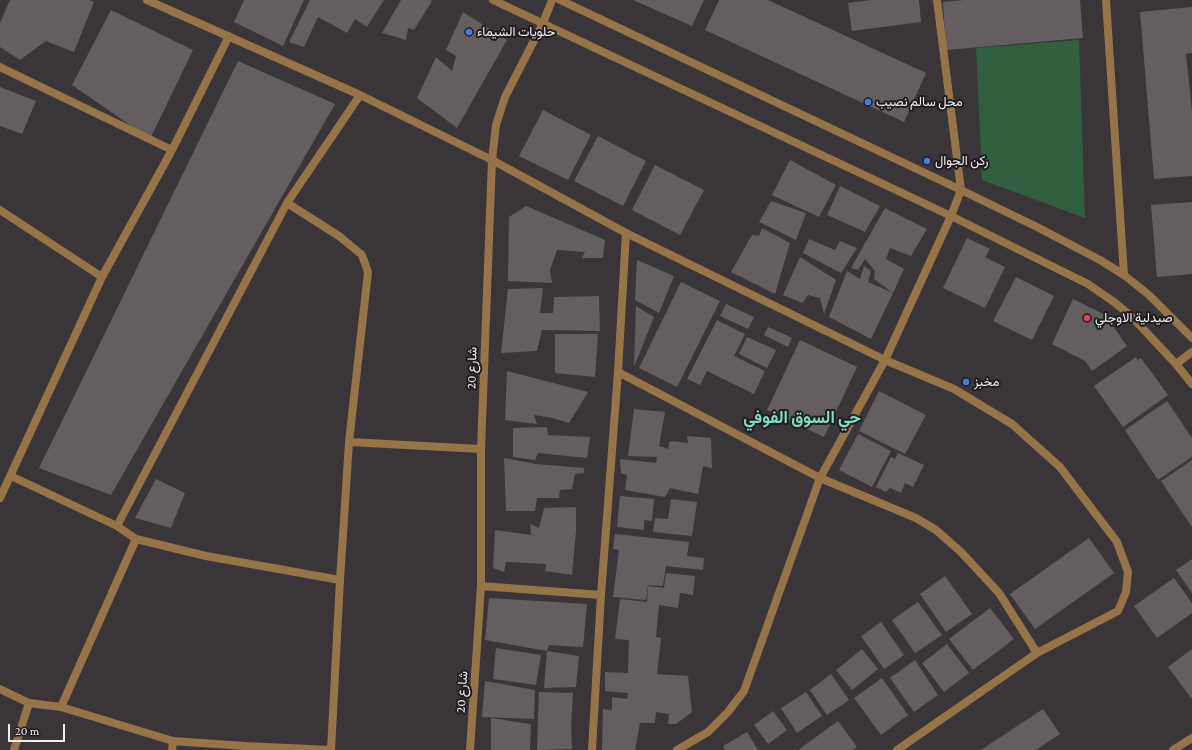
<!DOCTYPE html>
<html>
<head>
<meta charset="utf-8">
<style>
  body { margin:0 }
  #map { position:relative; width:1192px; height:750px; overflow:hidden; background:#393539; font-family:"Crimson Pro",serif }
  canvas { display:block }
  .scale { position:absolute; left:8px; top:724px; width:57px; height:18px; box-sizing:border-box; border:2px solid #f0eef1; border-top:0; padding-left:5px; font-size:12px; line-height:14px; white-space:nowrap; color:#f0eef1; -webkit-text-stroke:3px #1f1d1f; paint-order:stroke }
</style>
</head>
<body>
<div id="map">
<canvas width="1192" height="750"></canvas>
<div class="scale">20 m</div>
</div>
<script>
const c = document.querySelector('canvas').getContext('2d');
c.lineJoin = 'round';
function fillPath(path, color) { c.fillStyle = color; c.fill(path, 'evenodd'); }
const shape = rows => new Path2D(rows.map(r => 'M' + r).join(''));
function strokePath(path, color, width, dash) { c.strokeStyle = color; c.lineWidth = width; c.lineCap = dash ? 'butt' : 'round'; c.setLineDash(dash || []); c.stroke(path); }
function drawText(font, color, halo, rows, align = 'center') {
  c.font = font + ' "Crimson Pro",Vazirmatn,serif'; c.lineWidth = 4; c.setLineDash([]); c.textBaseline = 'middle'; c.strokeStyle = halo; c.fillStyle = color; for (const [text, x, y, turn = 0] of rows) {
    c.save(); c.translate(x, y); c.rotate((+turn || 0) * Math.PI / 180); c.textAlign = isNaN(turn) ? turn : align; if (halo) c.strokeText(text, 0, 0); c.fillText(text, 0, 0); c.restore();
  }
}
fillPath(shape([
  [1079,40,1085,218,982,180,976,48]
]), '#305f3f');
fillPath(shape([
  [10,0,89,0,94,2,74,52,46,41,20,60,0,47,0,23],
  [244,0,304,0,283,46,234,22],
  [310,0,384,0,367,27,355,19,347,33,318,17,304,47,289,42],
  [401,0,430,0,432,1,414,30,408,28,406,40,382,33],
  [633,0,704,0,692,26],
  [719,0,768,0,926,73,904,122,705,30],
  [871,0,919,0,921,22,852,31,848,3],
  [964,0,1080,0,1083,38,946,50,943,2],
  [1192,7,1192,53,1186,54,1192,111,1192,176,1154,179,1140,12],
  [111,10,193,50,150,139,72,85],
  [463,12,507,40,457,128,417,98,436,57,452,71,456,56,446,50],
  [238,61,335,104,111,495,39,468],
  [0,87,36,101,22,134,0,126],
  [543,110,591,135,568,180,519,156],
  [598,136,646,161,623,206,574,181],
  [790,160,836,185,819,217,772,195],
  [655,165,704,190,680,235,632,210],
  [840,186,880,206,865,232,827,215],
  [771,201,806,213,796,240,759,222],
  [1192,202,1192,274,1157,277,1151,205],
  [526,206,605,240,603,258,582,258,585,252,557,250,550,270,552,283,508,281,509,217],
  [885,208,927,229,911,256,890,248,886,259,904,269,893,293,874,279,875,271,865,259,858,270,851,268],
  [762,228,790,243,775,294,731,272,752,235,759,236],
  [967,238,990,249,985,257,1005,267,985,308,943,288],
  [809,239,835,250,840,241,857,248,841,273,803,253],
  [800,257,836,280,824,314,820,298,808,295,802,303,783,295],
  [637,260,674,276,659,313,635,300],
  [864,266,871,271,868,282,893,293,871,339,829,317,847,271,860,279],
  [1016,277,1054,296,1032,340,993,321],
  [681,282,720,301,677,387,639,368],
  [543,288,540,313,553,313,554,297,599,296,600,331,542,330,537,351,501,353,508,289],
  [1073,299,1105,315,1127,346,1092,371,1085,361,1052,344],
  [726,304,754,317,748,329,720,316],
  [636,306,654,317,634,367],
  [717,320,745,334,734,356,765,371,754,394,707,371,700,385,687,379],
  [768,327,792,338,788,347,764,335],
  [555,334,598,334,595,377,555,373],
  [747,337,776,350,767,368,739,354],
  [800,340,857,367,824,437,767,410],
  [1136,357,1138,360,1141,358,1168,395,1123,427,1094,386],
  [507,371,588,392,569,423,553,418,534,415,537,424,505,420],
  [879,391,926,415,905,454,859,431],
  [1167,401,1192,438,1192,457,1158,480,1125,430],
  [634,409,665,412,659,446,668,449,670,441,688,443,687,436,711,438,712,468,703,466,698,494,670,488,665,497,625,490,627,475,621,473,620,459,656,463,657,457,628,456],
  [547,427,548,435,590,437,587,458,538,453,535,460,513,457,513,428],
  [858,434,891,451,872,487,839,470],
  [898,453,924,465,913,487,905,483,901,493,890,488,886,492,876,487,891,457,895,459],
  [504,458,536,464,584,468,584,473,575,474,572,489,560,490,559,498,537,498,535,511,506,511],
  [1192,460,1192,527,1161,481],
  [156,479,185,493,171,528,135,518],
  [620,496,654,499,652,521,644,520,644,530,617,527],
  [671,499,697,502,692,536,653,532,655,518,668,519],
  [576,507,576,531,572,575,545,571,546,564,506,562,504,572,493,568,495,530,531,535,530,524,539,528,544,508],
  [615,534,689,542,687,556,704,558,703,570,666,566,663,586,648,585,646,600,613,597,619,550,613,549],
  [1089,538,1114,573,1035,629,1010,594],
  [1192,559,1192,593,1176,570],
  [666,573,695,576,693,595,680,593,678,608,659,605,656,637,661,638,657,674,688,676,692,712,676,724,668,724,669,714,656,712,655,723,640,723,635,750,602,750,603,709,612,710,612,697,627,699,628,693,605,691,605,672,628,673,629,640,615,639,620,599,647,602,648,586,664,588],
  [945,576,972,614,946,632,920,594],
  [1174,578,1192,603,1192,613,1157,638,1134,606],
  [489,598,587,604,583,647,549,645,547,651,485,640],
  [918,602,942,635,915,653,892,620],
  [990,608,1014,639,973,670,949,639],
  [881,622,904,655,884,669,861,636],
  [947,644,969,673,944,692,922,663],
  [496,648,541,655,536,685,493,679],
  [862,649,878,669,852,690,836,670],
  [1192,649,1192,697,1191,698,1168,667],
  [547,651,579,656,576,687,544,688],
  [915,660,938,695,914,712,890,678],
  [831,674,849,700,827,715,810,690],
  [882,678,908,715,881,735,854,698],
  [485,681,535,690,534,719,482,717],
  [539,692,573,693,571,727,572,749,537,750],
  [806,692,822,716,797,733,781,708],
  [1043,709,1060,734,1036,750,981,750],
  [773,711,787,730,768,744,754,725],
  [491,718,531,724,530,750,491,750],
  [838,721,857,747,853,750,798,750],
  [747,732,758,750,725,750,723,746]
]), '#645e61');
strokePath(shape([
  [147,0,360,95,492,160,626,233,885,360,954,389,1012,424,1060,467,1117,542,1128,572,1126,592,1118,611,1037,653,897,750],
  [1106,0,1124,275],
  [0,67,172,150],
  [0,210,102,277],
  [1176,364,1192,352],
  [618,372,820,478,916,518,936,530,961,552,999,593,1037,653],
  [349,442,481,449],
  [11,476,117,526,136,539,206,556,340,580,331,750],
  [0,498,102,277,172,150,229,36],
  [117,526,287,203],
  [340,580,349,442,368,272,362,255,339,236,287,203,360,95],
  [481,586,601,595],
  [0,689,29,703],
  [61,707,136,539],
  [14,750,29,703,61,707,173,741,245,746,331,750],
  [172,750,173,741],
  [592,750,601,595,618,372,626,233],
  [677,750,708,732,728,712,744,691,820,478,885,360,951,216,961,190,937,0],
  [1173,750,1192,738]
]), '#967448', 8);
strokePath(shape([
  [493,0,951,216,1088,284,1114,302,1131,316,1176,364,1192,384],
  [560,0,961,190,1037,227,1100,260,1124,275,1149,295,1192,338],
  [470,750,481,586,481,449,492,160,496,125,505,97,543,23,552,0]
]), '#967448', 8);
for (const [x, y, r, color] of [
  [469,32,4,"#3f7fe0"],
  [868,102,4,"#3f7fe0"],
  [927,161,4,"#3f7fe0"],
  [1087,318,4,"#e0444e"],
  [966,382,4,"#3f7fe0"]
]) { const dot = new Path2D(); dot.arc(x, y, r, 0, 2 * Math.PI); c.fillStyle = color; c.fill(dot); strokePath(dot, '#1f1d1f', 1.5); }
drawText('13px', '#f0eef1', '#1f1d1f', [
  ["حلويات الشيماء",477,32],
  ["محل سالم نصيب",876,102],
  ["ركن الجوال",935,161],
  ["صيدلية الاوجلي",1095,318],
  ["مخبز",974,382]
], 'left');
drawText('13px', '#f0eef1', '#1f1d1f', [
  ["شارع 20",472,368,-88],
  ["شارع 20",462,692,-86]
]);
drawText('bold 17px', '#80dfc2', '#1f1d1f', [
  ["حي السوق الفوفي",802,418]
]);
</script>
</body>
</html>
